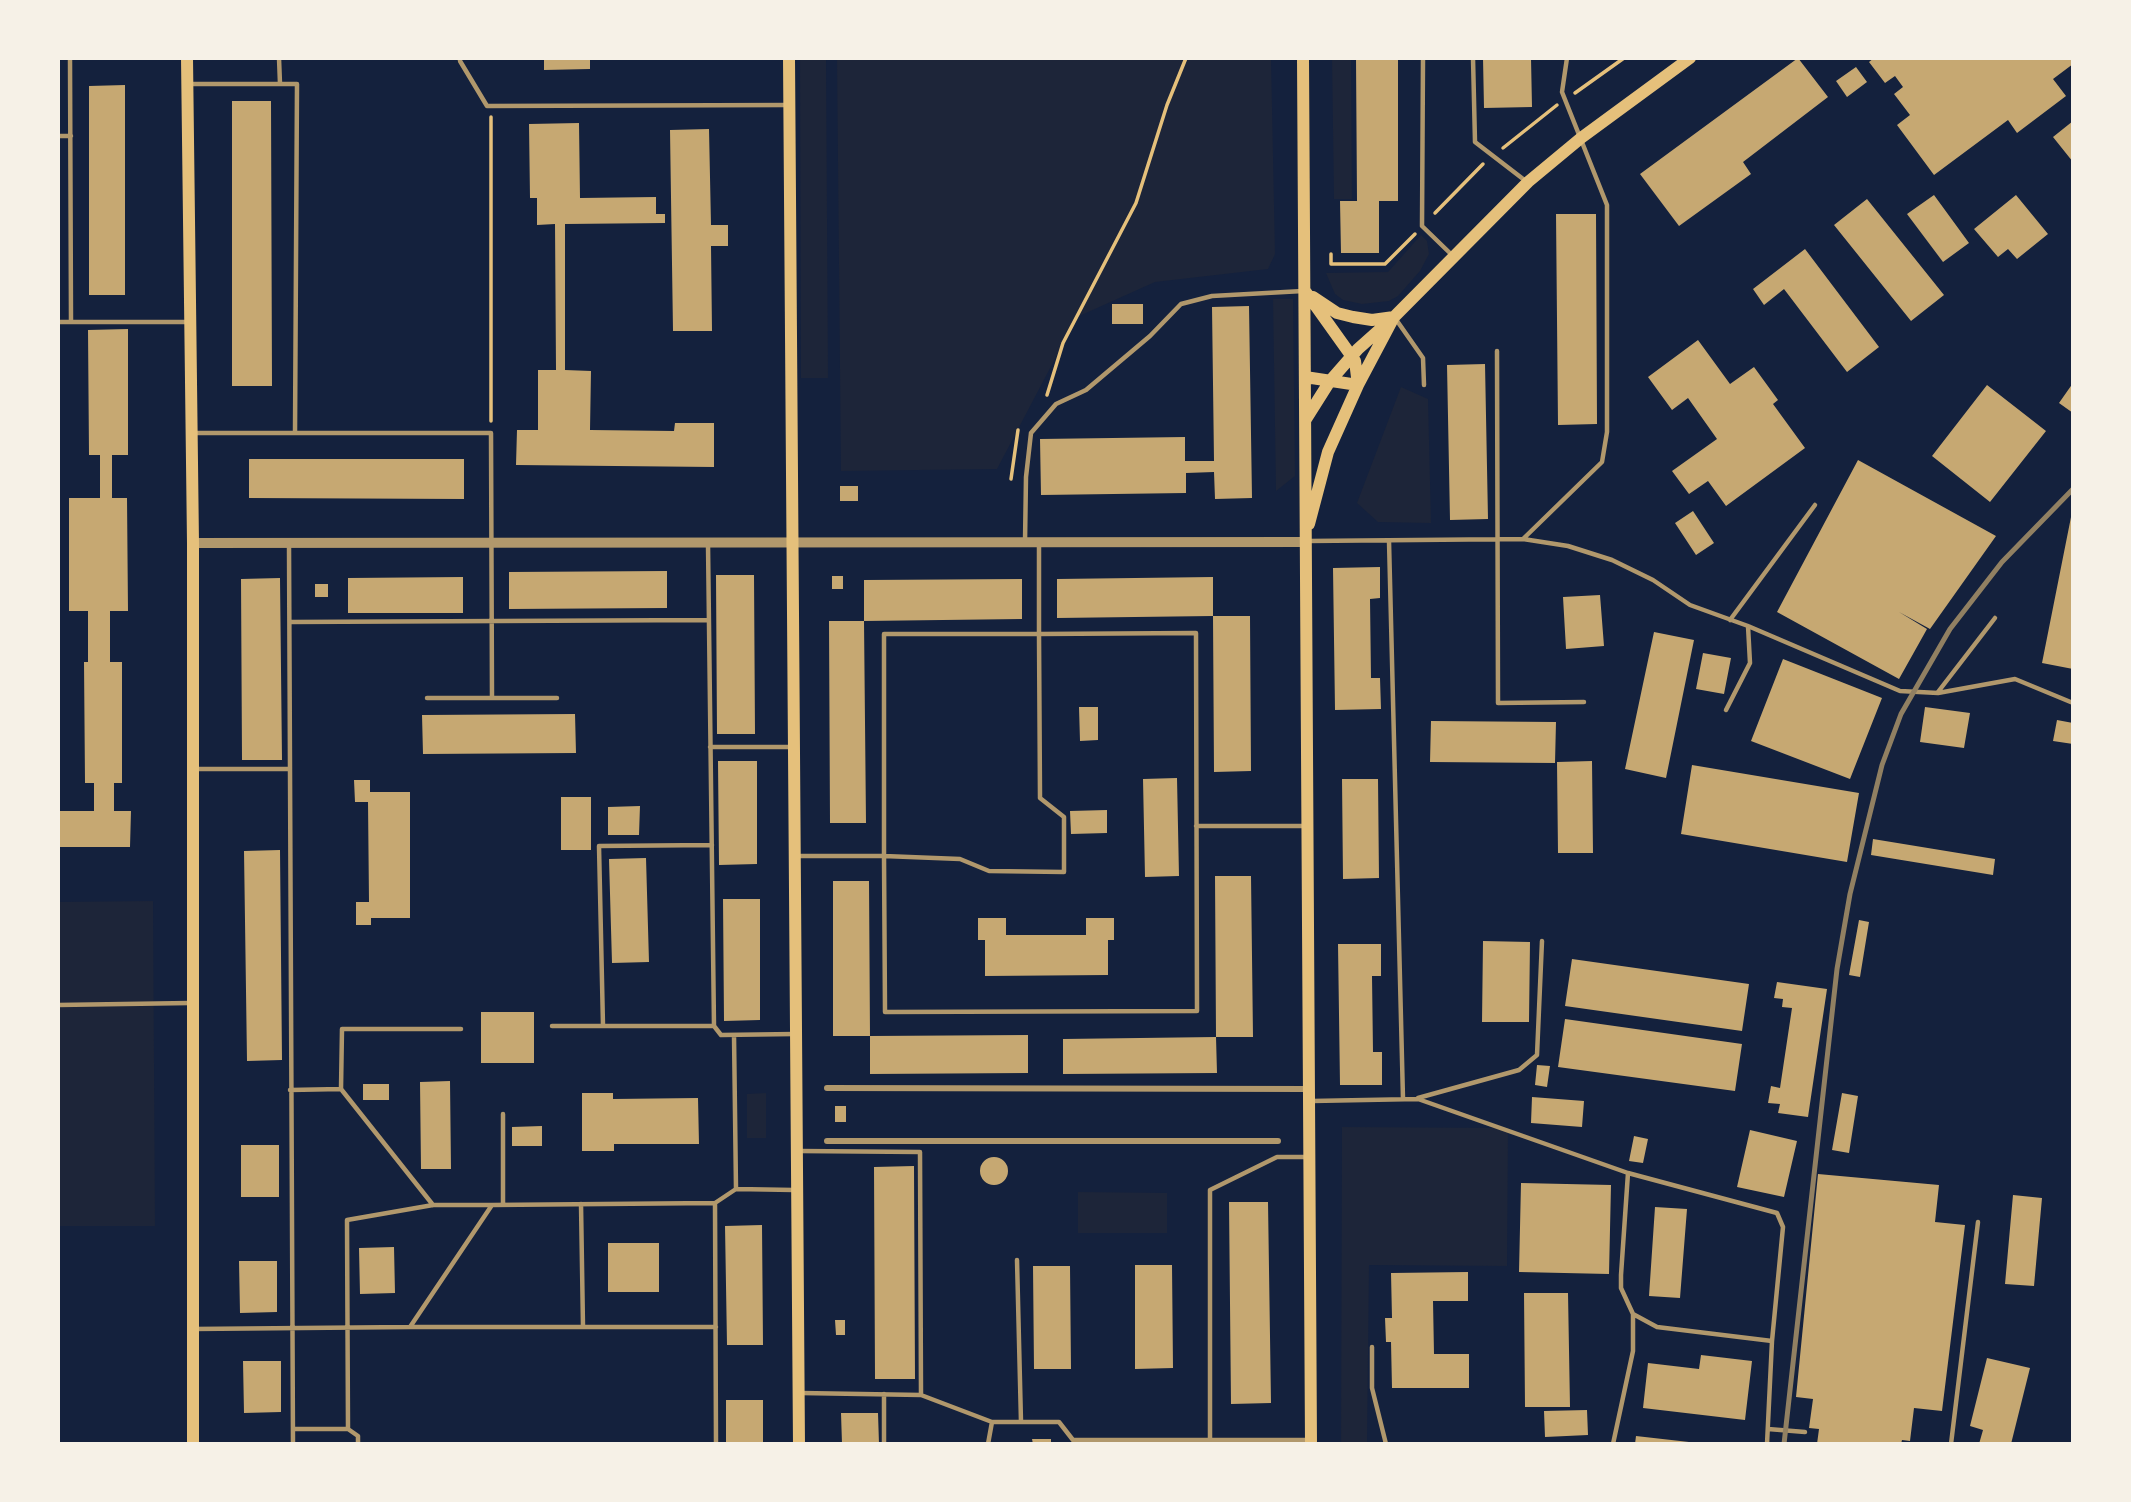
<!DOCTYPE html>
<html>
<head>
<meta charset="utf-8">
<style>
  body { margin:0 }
  #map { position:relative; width:2131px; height:1502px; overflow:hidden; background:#14213d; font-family:"Work Sans",sans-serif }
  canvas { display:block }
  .frame { position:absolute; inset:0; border:60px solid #f6f1e7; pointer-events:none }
</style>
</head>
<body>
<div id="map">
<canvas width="2131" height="1502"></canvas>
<div class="frame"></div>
</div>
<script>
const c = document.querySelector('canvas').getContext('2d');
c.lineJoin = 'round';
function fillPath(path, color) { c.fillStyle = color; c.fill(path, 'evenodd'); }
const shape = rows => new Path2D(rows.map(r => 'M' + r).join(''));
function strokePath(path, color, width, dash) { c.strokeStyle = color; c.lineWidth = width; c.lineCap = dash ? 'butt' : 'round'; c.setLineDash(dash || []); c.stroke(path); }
fillPath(shape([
  [800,58,826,58,828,378,801,378],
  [837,58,1271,58,1275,254,1268,269,1155,282,1077,317,997,469,841,471],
  [1332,58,1351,58,1352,199,1334,199],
  [1421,235,1427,241,1429,254,1420,271,1398,296,1389,301,1362,304,1343,300,1335,294,1326,273,1388,272],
  [1273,299,1293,299,1295,476,1276,491],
  [1401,387,1428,399,1431,523,1378,522,1357,503],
  [153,901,155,1226,58,1226,58,902],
  [766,1093,766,1138,747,1138,747,1094],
  [1342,1127,1508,1128,1507,1266,1369,1265,1367,1444,1341,1444],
  [1078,1192,1167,1193,1167,1233,1078,1233]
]), '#1d2539');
fillPath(shape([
  [544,58,590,58,590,69,544,70],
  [1356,58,1398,58,1398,201,1379,201,1379,253,1341,253,1340,201,1357,201],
  [1483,58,1531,58,1532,107,1484,108],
  [1798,58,1828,97,1743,162,1751,174,1679,226,1640,174],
  [1874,58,2073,58,2073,64,2053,79,2066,96,2017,133,2008,120,1934,175,1897,125,1910,115,1894,94,1903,87,1895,76,1885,83,1869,62],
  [1856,67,1867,82,1847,97,1836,81],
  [125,85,125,295,89,295,89,86],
  [232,101,271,101,272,386,232,386],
  [2073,121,2073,162,2053,137],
  [579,123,580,198,656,197,656,214,665,214,665,223,565,224,565,370,591,371,590,430,674,431,675,423,714,423,714,467,516,465,517,430,538,430,538,370,556,370,555,224,537,225,537,198,530,198,529,124],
  [709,129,711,225,728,225,728,246,711,246,712,331,673,331,670,130],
  [1934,195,1969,243,1943,262,1907,214],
  [2016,195,2048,234,2017,259,2008,249,1998,257,1974,229],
  [1867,199,1944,295,1911,321,1834,225],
  [1556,214,1596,214,1597,424,1558,425],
  [1805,249,1879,347,1847,372,1784,289,1764,305,1753,289],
  [1112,304,1143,304,1143,324,1112,324],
  [1249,306,1252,498,1215,499,1214,472,1186,473,1186,493,1041,495,1040,439,1185,437,1185,461,1214,461,1212,307],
  [128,329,128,455,112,455,112,498,127,498,128,611,110,611,110,662,122,662,122,783,114,783,114,811,131,811,130,847,58,847,58,811,94,811,94,783,85,783,84,662,88,662,88,611,69,611,69,498,100,498,100,455,89,455,88,330],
  [1698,340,1730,384,1754,367,1778,400,1773,404,1805,448,1726,506,1708,481,1689,494,1672,471,1717,439,1688,398,1672,410,1648,377],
  [1485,364,1488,519,1450,520,1447,365],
  [2073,383,2073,413,2059,403],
  [1987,385,2046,431,1990,502,1932,456],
  [249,459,464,459,464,499,249,498],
  [1858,460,1996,536,1930,629,1899,612,1927,629,1899,679,1777,612],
  [840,486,858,486,858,501,840,501],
  [1693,511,1714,543,1696,555,1675,523],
  [2072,512,2073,513,2073,669,2042,663],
  [1380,567,1380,598,1370,599,1371,678,1380,678,1381,709,1335,710,1333,568],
  [667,571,667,608,509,609,509,572],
  [716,575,754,575,755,734,717,734],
  [832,576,843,576,843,589,832,589],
  [463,577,463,613,348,613,348,578],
  [1213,577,1213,616,1057,618,1057,579],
  [280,578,282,760,242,760,241,579],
  [1022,579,1022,619,864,621,864,580],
  [315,584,328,584,328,597,315,597],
  [1600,595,1604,646,1566,649,1563,597],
  [1213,616,1250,616,1251,771,1214,772],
  [829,621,864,621,866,823,830,823],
  [1654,632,1694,640,1666,778,1625,769],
  [1703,653,1731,658,1724,694,1696,689],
  [1783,659,1882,698,1850,779,1751,741],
  [1079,707,1098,707,1098,740,1080,741],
  [1925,707,1970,713,1964,748,1920,742],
  [575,714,576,753,423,754,422,715],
  [2057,720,2073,723,2073,744,2053,741],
  [1431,721,1556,722,1555,763,1430,762],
  [718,761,757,761,757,864,719,865],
  [1592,761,1593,853,1558,853,1557,762],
  [1692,765,1859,793,1847,862,1681,834],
  [1177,778,1179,876,1145,877,1143,779],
  [1342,779,1378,779,1379,878,1343,879],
  [354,780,370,780,370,792,410,792,410,918,371,918,371,925,356,925,356,902,369,902,368,802,355,802],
  [561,797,591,797,591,850,561,850],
  [640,806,639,835,608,835,608,807],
  [1107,810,1107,833,1071,834,1070,811],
  [1873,839,1995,859,1993,875,1871,855],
  [280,850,282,1060,247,1061,244,851],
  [646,858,649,962,612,963,609,859],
  [1215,876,1251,876,1253,1037,1216,1037],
  [833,881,869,881,870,1036,833,1036],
  [723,899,760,899,760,1020,724,1021],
  [978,918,1006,918,1006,935,1086,935,1086,918,1114,918,1114,940,1108,940,1108,975,985,976,985,940,978,940],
  [1859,920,1869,922,1860,977,1849,975],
  [1483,941,1530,942,1529,1022,1482,1022],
  [1338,944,1381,944,1381,976,1372,976,1373,1052,1382,1052,1382,1085,1340,1085],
  [1572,959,1749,984,1742,1031,1565,1006],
  [1777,982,1827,989,1808,1117,1778,1113,1780,1104,1768,1103,1771,1086,1780,1088,1792,1008,1782,1007,1783,999,1774,998],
  [481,1012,534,1012,534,1063,481,1063],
  [1565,1019,1742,1044,1735,1091,1558,1067],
  [1028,1035,1028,1073,870,1074,870,1036],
  [1216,1037,1217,1073,1063,1074,1063,1039],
  [1537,1065,1550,1066,1547,1087,1535,1085],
  [450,1081,451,1169,421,1169,420,1082],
  [363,1084,389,1084,389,1100,363,1100],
  [582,1093,613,1093,613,1099,698,1098,699,1144,614,1144,614,1151,582,1151],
  [1842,1093,1858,1096,1849,1153,1832,1150],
  [1532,1097,1584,1101,1582,1127,1531,1123],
  [835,1106,846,1106,846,1122,835,1122],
  [542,1126,542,1146,512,1146,512,1127],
  [1750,1130,1797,1141,1784,1197,1737,1187],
  [1634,1136,1648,1139,1643,1163,1629,1161],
  [241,1145,279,1145,279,1197,241,1197],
  '980 1171a14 14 0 1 1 28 0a14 14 0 1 1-28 0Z',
  [914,1166,915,1379,875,1379,874,1167],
  [1818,1174,1939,1185,1935,1222,1965,1225,1942,1411,1914,1408,1910,1441,1902,1440,1901,1444,1817,1444,1819,1429,1809,1428,1813,1399,1796,1397],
  [1521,1183,1611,1185,1609,1274,1519,1272],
  [2013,1195,2042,1198,2034,1286,2005,1284],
  [1229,1202,1268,1202,1271,1403,1231,1404],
  [1655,1207,1687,1209,1680,1298,1649,1296],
  [762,1225,763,1345,727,1345,725,1226],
  [608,1243,659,1243,659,1292,608,1292],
  [394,1247,395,1293,360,1294,359,1248],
  [239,1261,277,1261,277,1312,240,1313],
  [1135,1265,1172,1265,1173,1368,1135,1369],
  [1033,1266,1070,1266,1071,1369,1034,1369],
  [1468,1272,1468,1301,1433,1301,1434,1354,1469,1354,1469,1388,1392,1388,1391,1342,1386,1342,1385,1318,1392,1318,1391,1273],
  [1524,1293,1568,1293,1570,1407,1525,1407],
  [835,1320,845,1320,845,1335,836,1335],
  [1701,1355,1752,1361,1745,1420,1643,1408,1648,1363,1699,1369],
  [1987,1358,2030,1368,2011,1444,1979,1444,1983,1430,1970,1426],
  [243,1361,281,1361,281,1412,244,1413],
  [726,1400,763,1400,763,1444,726,1444],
  [1587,1410,1588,1435,1545,1437,1544,1411],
  [841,1413,878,1413,879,1444,842,1444],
  [1636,1436,1689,1442,1689,1444,1635,1444],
  [1032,1439,1051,1439,1051,1444,1033,1444]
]), '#c6a872');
strokePath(shape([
  [1575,93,1624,58],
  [1503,148,1557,105],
  [1435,213,1483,164],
  [1331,254,1331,264,1385,264,1415,234],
  [1047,395,1063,343,1136,203,1167,105,1186,58],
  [491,421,491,117],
  [1011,479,1018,430]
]), '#e5c07b', 3.5);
strokePath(shape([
  [70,58,71,322],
  [279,58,280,84],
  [1423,58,1422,226,1453,256],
  [1473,58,1475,142,1527,182],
  [460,61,487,106,789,105],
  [189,84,297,84,295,433],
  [58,136,71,136],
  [1395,318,1423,358,1424,385],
  [58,322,189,322],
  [1497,351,1498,703,1584,702],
  [192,433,491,433,492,698,427,698],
  [1523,539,1602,462,1607,432,1607,205,1562,92,1567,58],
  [1308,541,1523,539,1568,546,1612,560,1653,580,1690,605,1748,626,1900,691,1938,693,2015,679,2073,703],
  [1389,541,1403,1099],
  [1025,542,1026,477,1031,433,1056,404,1086,390,1150,336,1181,304,1212,296,1303,291],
  [289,544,293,1444],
  [708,544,714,1026],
  [1730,620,1815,505],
  [290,622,709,620],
  [1938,692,1995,618],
  [492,698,557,698],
  [1726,710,1750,663,1748,626],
  [710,747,794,747],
  [193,769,290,769],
  [1196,826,1306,826],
  [796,856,884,856,884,634,1039,634,1196,633,1197,1011,885,1012,884,856,960,859,989,871,1064,872,1064,817,1040,798,1039,634,1039,543],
  [58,1005,190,1003],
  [552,1026,714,1026,721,1035,795,1034],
  [603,1026,599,846,712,845],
  [734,1035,736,1189],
  [341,1089,342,1029,461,1029],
  [290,1090,341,1089,433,1205],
  [1418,1098,1519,1070,1537,1055,1542,941],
  [1312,1101,1418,1099,1628,1173,1777,1213,1783,1227,1772,1341,1767,1444],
  [503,1114,503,1205],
  [799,1151,920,1152,921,1395],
  [1628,1173,1621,1275,1621,1288,1633,1314,1657,1327,1772,1341],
  [715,1203,716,1444],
  [581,1204,583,1327],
  [1017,1260,1021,1422],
  [411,1327,716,1327],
  [193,1329,410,1327,492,1205,715,1203,736,1189,794,1190],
  [1372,1347,1372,1388,1386,1444],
  [801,1393,921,1395,992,1422,1059,1422,1073,1440,1310,1440],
  [884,1394,884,1444],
  [293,1429,348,1429],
  [1768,1429,1805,1432],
  [358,1444,358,1436,348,1429,347,1220,433,1205,492,1205],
  [988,1444,992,1422],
  [1210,1444,1210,1190,1277,1157,1307,1157],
  [1613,1444,1633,1351,1633,1315],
  [1951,1444,1978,1222]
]), '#b1986c', 4.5);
strokePath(shape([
  [827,1088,1307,1089],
  [827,1141,1278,1141]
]), '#b1986c', 6);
strokePath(shape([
  [193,543,1304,542]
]), '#b1986c', 10);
strokePath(shape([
  [187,58,193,543,193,1444],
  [789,58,799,1444],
  [1303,58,1311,1444],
  [1313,297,1337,313,1353,317,1372,320,1394,317],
  [1305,377,1358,385,1355,361,1305,291],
  [1306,419,1330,381,1358,349,1386,324],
  [1309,524,1328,452,1358,385,1394,317,1528,182,1581,138,1690,58]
]), '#e5c07b', 12);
strokePath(shape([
  [1784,1444,1837,969,1850,894,1882,765,1901,714,1950,629,2002,562,2073,489]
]), '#918062', 5);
</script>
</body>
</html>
